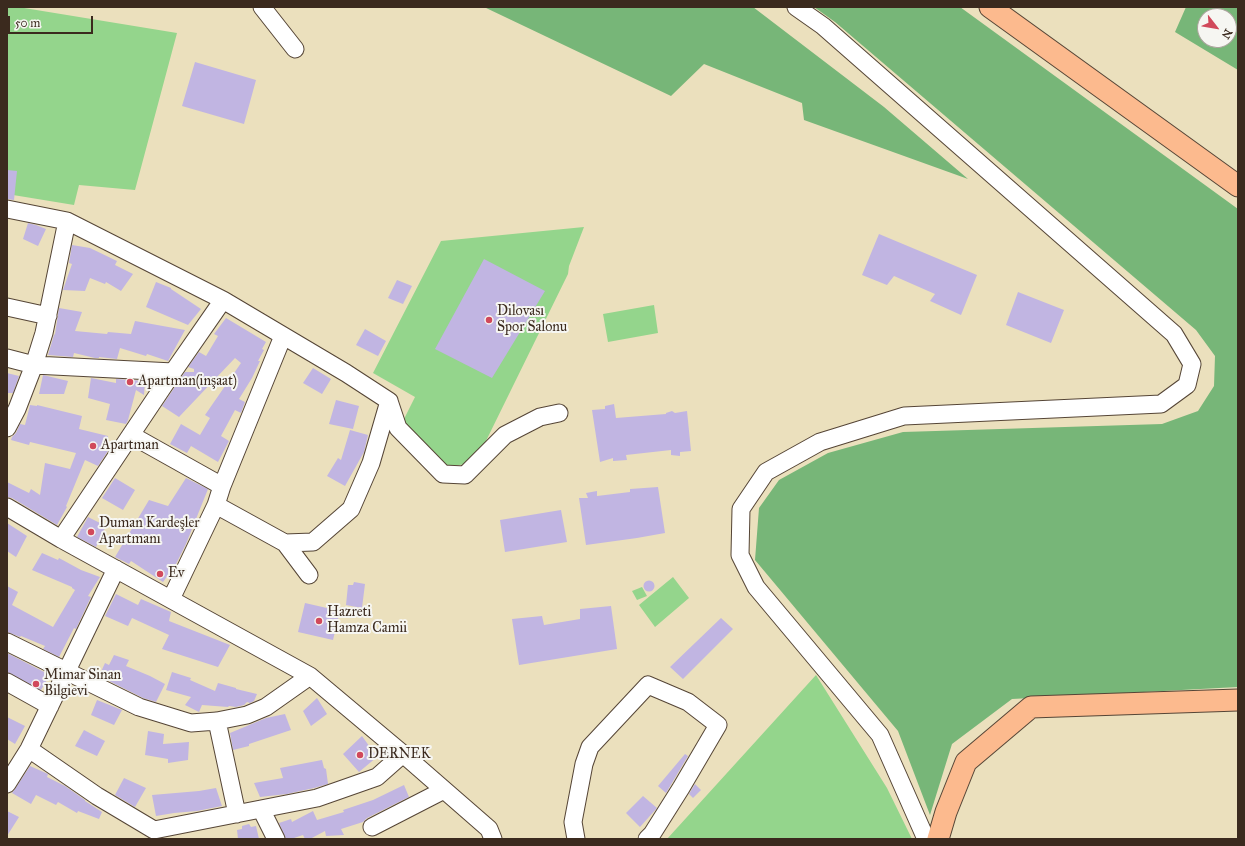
<!DOCTYPE html>
<html>
<head>
<meta charset="utf-8">
<style>
  body { margin:0 }
  #map { position:relative; width:1245px; height:846px; overflow:hidden; background:#ebe0bd; font-family:"IM FELL Great Primer",serif }
  canvas { display:block }
  .frame { position:absolute; inset:0; border:8px solid #3b2a1e; pointer-events:none }
  .north { position:absolute; left:1197px; top:8px; width:40px; height:40px; box-sizing:border-box; background:#f6f6f2; border:1px solid #aba49d; border-radius:50%; rotate:121deg; font-size:11px; font-weight:700; line-height:16px; text-align:center; color:#3b2a1e }
  .north::after { content:''; display:block; margin:auto; width:14px; height:18px; background:#d1495b; clip-path:polygon(50% 0,100% 100%,50% 72%,0 100%) }
  .scale { position:absolute; left:8px; top:16px; width:85px; height:18px; box-sizing:border-box; border:2px solid #3b2a1e; border-top:0; padding-left:5px; font-size:12px; line-height:14px; white-space:nowrap; color:#3b2a1e; -webkit-text-stroke:3px #f6f6f2; paint-order:stroke }
</style>
</head>
<body>
<div id="map">
<canvas width="1245" height="846"></canvas>
<div class="frame"></div>
<div class="north">N</div>
<div class="scale">50 m</div>
</div>
<script>
const c = document.querySelector('canvas').getContext('2d');
c.lineJoin = 'round';
function fillPath(path, color) { c.fillStyle = color; c.fill(path, 'evenodd'); }
const shape = rows => new Path2D(rows.map(r => 'M' + r).join(''));
function strokePath(path, color, width, dash) { c.strokeStyle = color; c.lineWidth = width; c.lineCap = dash ? 'butt' : 'round'; c.setLineDash(dash || []); c.stroke(path); }
function drawText(font, color, halo, rows, align = 'center') {
  c.font = font + ' "IM FELL Great Primer",serif'; c.lineWidth = 4; c.setLineDash([]); c.textBaseline = 'middle'; c.strokeStyle = halo; c.fillStyle = color; for (const [text, x, y, turn = 0] of rows) {
    c.save(); c.translate(x, y); c.rotate((+turn || 0) * Math.PI / 180); c.textAlign = isNaN(turn) ? turn : align; if (halo) c.strokeText(text, 0, 0); c.fillText(text, 0, 0); c.restore();
  }
}
fillPath(shape([
  [7,7,18,7,177,33,135,190,79,185,74,205,7,194],
  [584,227,569,266,568,274,483,447,476,452,466,464,446,467,403,421,415,397,373,373,441,241],
  [654,305,658,333,608,342,603,314],
  [673,577,689,598,655,627,639,605],
  [642,587,647,596,637,600,632,591],
  [816,675,887,788,912,839,667,839]
]), '#94d58c');
fillPath(shape([
  [484,7,753,7,884,107,968,179,804,120,802,103,704,64,671,96],
  [814,7,960,7,1238,209,1238,687,1012,699,952,744,930,815,898,731,755,560,759,508,779,480,828,453,903,432,1162,424,1198,411,1214,386,1215,356,1196,330,835,22],
  [1186,7,1238,7,1238,70,1175,32],
  [1205,16,1229,16,1229,40,1205,40]
]), '#77b678');
fillPath(shape([
  [195,62,256,80,244,124,182,106],
  [7,170,17,171,14,200,7,199],
  [28,223,36,225,46,229,38,246,23,239],
  [879,234,977,275,961,315,930,301,935,294,894,276,887,285,862,275],
  [72,245,90,248,117,261,115,265,133,274,121,291,106,282,105,284,90,278,85,291,63,290,72,264,69,263],
  [484,259,545,291,492,378,435,349],
  [397,280,412,286,403,304,388,298],
  [156,282,171,288,171,289,201,309,188,325,146,307],
  [1018,292,1064,310,1051,343,1006,325],
  [59,308,82,312,75,331,107,334,108,332,131,334,135,321,185,330,168,361,147,354,146,356,120,348,117,359,99,357,99,358,95,358,74,353,73,357,48,355,54,335,55,334],
  [226,318,266,342,262,349,264,350,258,361,260,361,252,378,239,399,245,402,241,413,235,410,221,436,229,441,218,462,191,446,187,453,170,444,181,424,200,435,210,418,205,415,241,363,235,358,179,417,162,406,185,372,194,372,194,369,188,367,199,352,206,356,218,336,214,334],
  [365,329,386,341,378,356,356,345],
  [313,368,331,379,322,394,303,383],
  [7,373,19,376,13,393,7,393],
  [43,375,68,381,64,394,39,394],
  [91,378,116,383,116,379,145,381,144,395,136,390,128,420,126,424,106,420,110,404,88,398],
  [336,400,359,406,353,429,329,424],
  [614,404,616,418,666,414,666,413,672,411,675,413,687,411,691,451,680,452,680,456,671,455,671,450,626,455,627,460,613,461,613,458,600,462,592,410,605,409,605,406],
  [30,405,37,406,37,405,82,416,79,429,108,436,108,451,98,466,85,460,66,506,67,507,57,525,12,498,7,497,7,482,29,493,31,489,40,495,45,463,70,469,76,453,30,442,29,445,11,440,12,437,16,433,20,424,25,425],
  [350,430,368,435,364,452,345,486,327,476,338,458,341,460],
  [115,478,135,490,123,510,102,498],
  [186,478,208,489,186,544,176,564,163,582,131,561,129,564,115,557,149,500,168,506],
  [658,487,665,533,637,538,586,545,579,498,588,498,586,493,597,491,597,496,630,492,630,489],
  [561,510,567,542,505,552,500,520],
  [88,517,106,526,96,547,77,537],
  [7,523,27,536,16,557,7,551],
  [42,553,58,560,59,558,81,570,100,577,88,596,91,597,76,629,74,628,59,657,43,649,45,646,21,636,20,637,7,632,7,586,18,592,12,605,53,627,75,590,72,588,72,587,32,570],
  '643.5 586a5.5 5.5 0 1 1 11 0a5.5 5.5 0 1 1-11 0Z',
  [354,582,365,584,362,608,346,605,348,585,353,585],
  [116,594,138,605,141,599,171,612,169,621,230,645,218,667,162,649,169,635,132,618,128,626,105,616],
  [305,603,340,611,333,640,298,632],
  [611,606,617,649,519,665,512,619,542,616,544,625,580,619,580,609],
  [721,618,733,629,683,679,670,667],
  [7,653,50,675,41,690,7,672],
  [114,655,129,660,126,666,150,676,165,684,156,702,143,698,99,676,105,663,109,665],
  [172,672,191,678,190,680,215,691,218,683,236,688,236,689,257,694,254,701,250,703,247,702,244,705,236,707,229,706,228,707,202,705,199,712,185,705,191,697,166,690],
  [317,698,327,714,311,726,303,711],
  [97,700,122,710,114,725,91,715],
  [285,714,291,730,249,744,249,746,233,750,230,733,266,718],
  [7,717,25,726,15,744,7,739],
  [84,730,105,741,97,756,75,746],
  [148,731,164,734,163,744,189,742,188,760,168,763,168,759,145,755],
  [362,736,377,757,359,772,343,754],
  [685,754,688,756,666,793,658,786],
  [322,760,324,768,326,769,328,784,314,788,287,794,260,797,254,783,283,778,280,768],
  [30,766,48,774,47,777,65,786,85,800,85,801,102,812,99,819,78,811,77,813,58,802,56,805,36,795,31,804,12,793,15,789],
  [124,778,146,788,135,807,115,795],
  [695,784,701,790,693,798,689,794],
  [404,785,409,797,367,818,363,822,341,829,344,835,326,836,325,831,310,839,305,839,303,835,291,839,286,839,279,823,291,819,292,822,313,811,317,820,344,812,343,810,373,800],
  [216,788,222,806,197,811,174,813,156,816,152,795,199,791],
  [643,796,657,808,640,827,626,813],
  [7,811,19,817,7,836],
  [249,824,251,827,256,826,259,839,238,839,237,830,242,829,242,826]
]), '#c1b5e2');
const minor = shape([
  [262,7,295,49],
  [796,7,823,26,1174,334,1192,364,1187,385,1161,404,904,416,820,442,766,472,741,509,740,555,756,587,880,735,926,839],
  [7,209,67,221,223,300,346,373,389,401,371,463,351,509,313,542,285,543],
  [7,307,48,316],
  [7,358,34,365,173,372],
  [389,401,398,428,443,474,465,475,505,435,540,417,559,413],
  [7,428,17,409,34,365,44,333,67,221],
  [131,435,222,486],
  [216,505,285,543,309,575],
  [7,507,61,539,310,676,403,754,489,829,493,839],
  [61,539,173,372,223,300],
  [171,599,216,505,222,486,283,336],
  [7,642,139,707,191,723,217,721,247,715,266,707,310,676],
  [7,682,50,706],
  [217,721,237,814],
  [29,749,97,796,154,830,317,798,377,777,403,754],
  [7,784,29,749,116,569],
  [261,809,276,839],
  [372,827,444,790],
  [576,839,573,822,584,764,590,747,648,685,688,702,718,725,681,788,652,834,647,839]
]);
const major = shape([
  [990,7,1238,186],
  [938,839,946,812,966,762,1031,707,1238,700]
]);
strokePath(minor, '#554536', 19);
strokePath(major, '#554536', 23);
strokePath(minor, '#fff', 17);
strokePath(major, '#fcba8e', 21);
for (const [x, y, r, color] of [
  [489,320,4,"#d1495b"],
  [130,382,4,"#d1495b"],
  [93,446,4,"#d1495b"],
  [91,532,4,"#d1495b"],
  [160,574,4,"#d1495b"],
  [319,621,4,"#d1495b"],
  [36,684,4,"#d1495b"],
  [360,755,4,"#d1495b"]
]) { const dot = new Path2D(); dot.arc(x, y, r, 0, 2 * Math.PI); c.fillStyle = color; c.fill(dot); strokePath(dot, '#f6f6f2', 1.5); }
drawText('14px', '#3b2a1e', '#f6f6f2', [
  ["Dilovası",497,312],
  ["Spor Salonu",497,328],
  ["Apartman(inşaat)",138,382],
  ["Apartman",101,446],
  ["Duman Kardeşler",99,524],
  ["Apartmanı",99,540],
  ["Ev",168,574],
  ["Hazreti",327,613],
  ["Hamza Camii",327,629],
  ["Mimar Sinan",44,676],
  ["Bilgievi",44,692],
  ["DERNEK",368,755]
], 'left');
</script>
</body>
</html>
